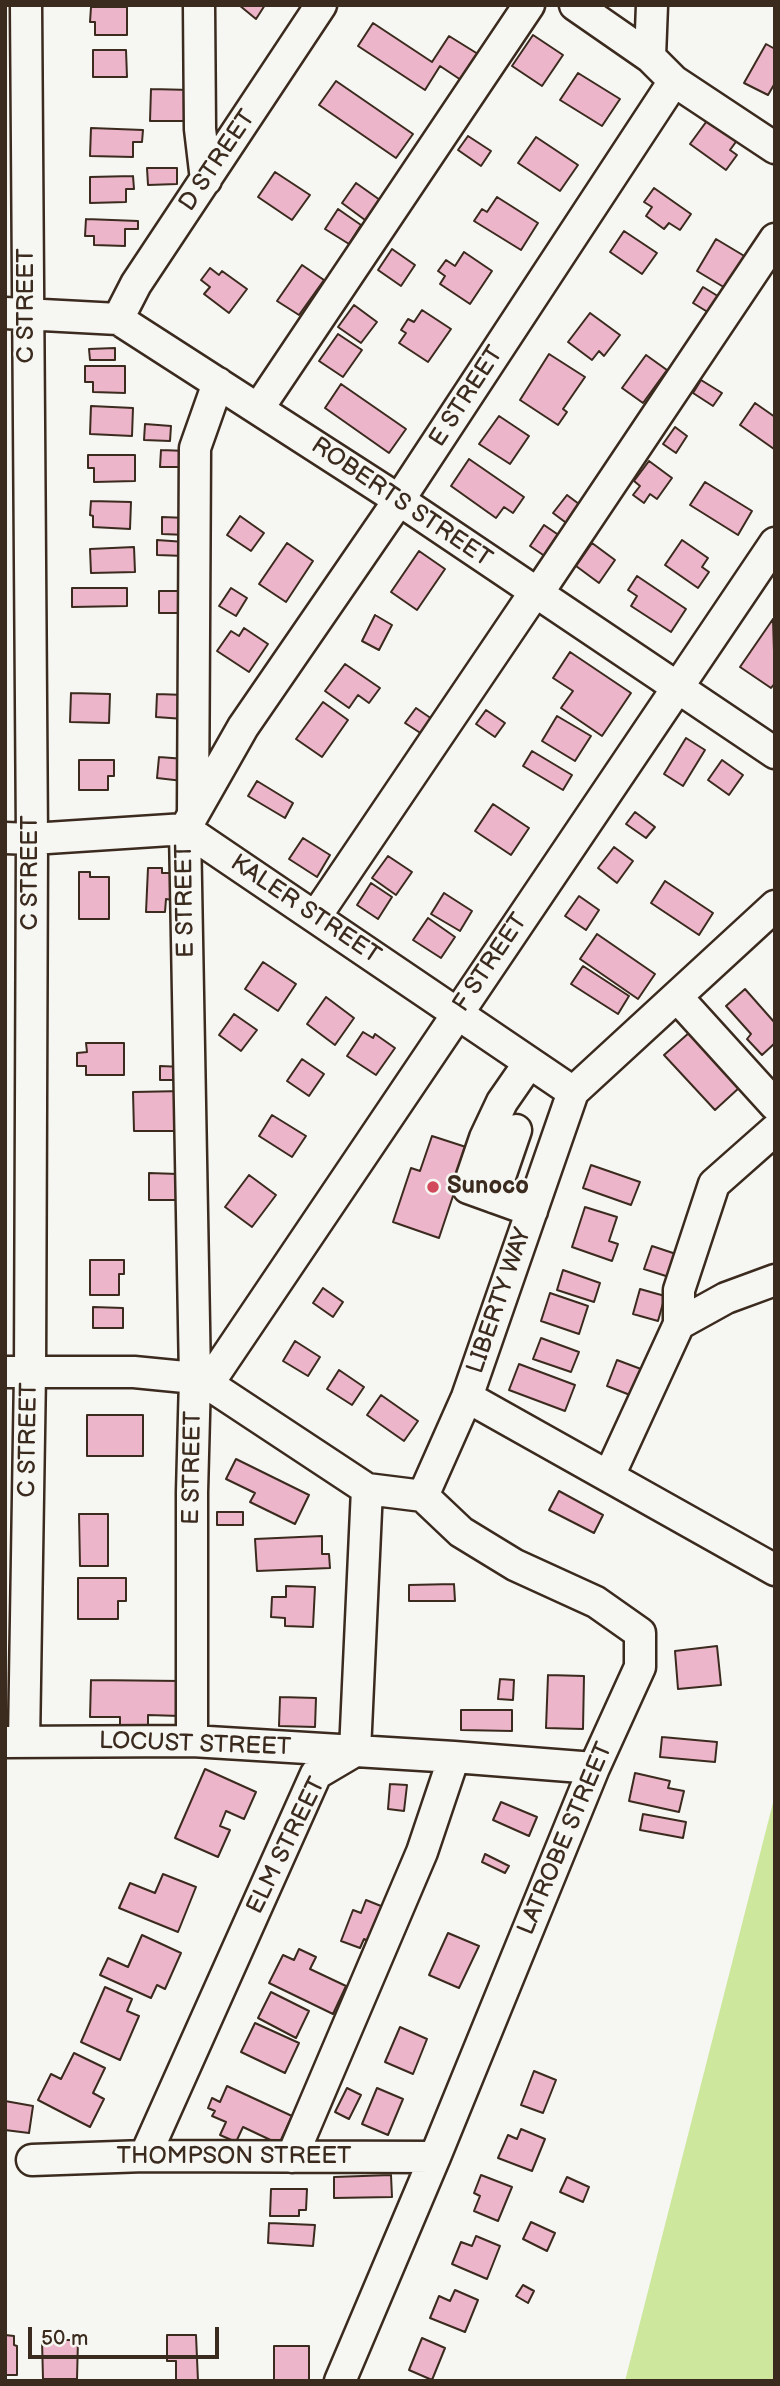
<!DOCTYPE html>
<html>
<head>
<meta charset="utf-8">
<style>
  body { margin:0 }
  #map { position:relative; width:780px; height:2386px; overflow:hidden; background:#f6f6f2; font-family:"Balsamiq Sans",sans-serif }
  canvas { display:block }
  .frame { position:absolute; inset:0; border:7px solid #3b2a1e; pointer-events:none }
  .scale { position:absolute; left:28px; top:2327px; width:191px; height:32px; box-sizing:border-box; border:4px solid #3b2a1e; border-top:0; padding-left:9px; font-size:21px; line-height:24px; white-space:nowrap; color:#3b2a1e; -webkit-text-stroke:5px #f6f6f2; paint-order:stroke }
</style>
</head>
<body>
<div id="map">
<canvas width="780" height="2386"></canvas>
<div class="frame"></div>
<div class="scale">50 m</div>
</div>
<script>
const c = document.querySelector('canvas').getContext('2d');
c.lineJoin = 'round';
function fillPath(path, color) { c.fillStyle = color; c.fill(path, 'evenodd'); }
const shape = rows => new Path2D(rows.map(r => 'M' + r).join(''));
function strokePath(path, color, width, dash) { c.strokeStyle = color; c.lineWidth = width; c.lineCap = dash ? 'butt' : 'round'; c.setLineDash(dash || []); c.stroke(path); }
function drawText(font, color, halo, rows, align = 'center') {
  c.font = font + ' "Balsamiq Sans",sans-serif'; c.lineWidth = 5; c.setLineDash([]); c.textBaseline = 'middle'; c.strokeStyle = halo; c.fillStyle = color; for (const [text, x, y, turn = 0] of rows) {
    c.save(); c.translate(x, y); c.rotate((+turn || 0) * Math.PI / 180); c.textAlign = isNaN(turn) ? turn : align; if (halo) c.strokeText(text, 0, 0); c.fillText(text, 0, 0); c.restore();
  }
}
fillPath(shape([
  [775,1795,775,2381,625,2381]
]), '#cde79d');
const building = shape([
  [239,5,265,5,256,19,239,5],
  [91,7,127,7,127,35,95,35,95,22,90,22,91,7],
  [373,23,432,62,449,36,478,54,461,80,440,66,425,90,358,46,373,23],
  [533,35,563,55,542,86,512,66,533,35],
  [766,44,775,49,775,83,768,95,744,83,766,44],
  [93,50,126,50,127,77,93,77,93,50],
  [578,73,620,99,602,126,560,100,578,73],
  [336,81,413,134,396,158,319,105,336,81],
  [151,89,191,90,191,121,150,121,151,89],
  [709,118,738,139,730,150,737,155,726,170,690,144,709,118],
  [91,128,143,130,142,142,133,142,133,157,90,156,91,128],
  [468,136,491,151,481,166,458,150,468,136],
  [536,137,578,165,560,191,518,163,536,137],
  [147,168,177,168,177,184,148,185,147,168],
  [275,172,310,195,292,220,258,197,275,172],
  [133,176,134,189,126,189,126,202,90,203,90,177,133,176],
  [356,183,380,200,365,220,342,203,356,183],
  [654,188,691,214,680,230,669,223,664,229,646,216,652,207,644,202,654,188],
  [497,197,538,223,521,250,474,221,482,209,487,212,497,197],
  [338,209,361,225,349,244,325,229,338,209],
  [86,219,138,221,138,229,125,229,125,246,94,245,94,236,85,236,86,219],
  [624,231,657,253,642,274,610,252,624,231],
  [716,239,746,257,727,289,697,271,716,239],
  [392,249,415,265,401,286,378,270,392,249],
  [464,252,492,271,470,304,440,284,445,276,438,271,446,260,455,266,464,252],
  [302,265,324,280,299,315,277,301,302,265],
  [210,268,219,275,222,271,247,289,229,313,204,294,210,287,201,280,210,268],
  [703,287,721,298,711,314,693,303,703,287],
  [354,305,377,322,361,343,338,327,354,305],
  [422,310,451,329,428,362,399,343,406,333,401,330,408,319,414,322,422,310],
  [590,313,620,335,604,356,599,351,592,360,568,342,590,313],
  [338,334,362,350,343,377,319,361,338,334],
  [115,348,115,360,90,360,89,349,115,348],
  [549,354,585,377,563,409,567,412,558,425,520,400,549,354],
  [646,355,667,370,643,403,622,388,646,355],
  [85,366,125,366,125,393,93,392,93,382,85,382,85,366],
  [701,380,722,393,713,406,693,393,701,380],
  [341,384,406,429,389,453,325,408,341,384],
  [755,403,775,417,774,449,740,425,755,403],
  [91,406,133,408,132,436,90,434,91,406],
  [499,416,529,436,510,464,479,444,499,416],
  [145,424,171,426,170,441,144,440,145,424],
  [675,427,687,436,676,453,663,444,675,427],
  [161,450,187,451,187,467,160,467,161,450],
  [88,455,135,455,135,481,94,482,94,468,88,468,88,455],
  [469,459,524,497,513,513,504,507,496,518,451,486,469,459],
  [649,461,672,478,657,499,650,494,644,503,633,495,640,486,634,481,649,461],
  [705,482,752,511,738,535,690,505,705,482],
  [567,495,583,507,569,525,553,513,567,495],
  [91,501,131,502,130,529,93,527,93,516,90,515,91,501],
  [240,516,264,533,251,551,227,535,240,516],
  [162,517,187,518,187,535,162,534,162,517],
  [544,525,563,538,549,559,530,546,544,525],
  [157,540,185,542,185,556,157,555,157,540],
  [682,540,708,558,702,567,709,572,698,588,665,565,682,540],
  [287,543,313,561,286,602,259,584,287,543],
  [592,543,615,560,599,583,576,566,592,543],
  [134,547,135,572,91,573,90,549,134,547],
  [419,551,445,569,417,610,391,592,419,551],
  [637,576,686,609,671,632,631,606,637,596,628,590,637,576],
  [72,588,127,588,127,606,72,607,72,588],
  [231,588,247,598,236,616,219,606,231,588],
  [159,591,187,591,187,613,159,613,159,591],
  [375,615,392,625,379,650,362,641,375,615],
  [773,619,775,683,771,688,740,667,773,619],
  [244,628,268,644,249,672,217,651,231,631,239,636,244,628],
  [570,652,631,693,602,736,561,708,573,691,553,678,570,652],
  [345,664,380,688,369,703,358,695,349,708,325,691,345,664],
  [71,693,110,694,109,723,70,722,71,693],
  [157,694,185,695,184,719,156,717,157,694],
  [323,702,348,720,322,757,296,739,323,702],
  [416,708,435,721,425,736,405,723,416,708],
  [486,710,505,723,495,737,476,724,486,710],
  [557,716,591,736,575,761,542,741,557,716],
  [686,738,705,750,683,786,664,774,686,738],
  [532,751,572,775,563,790,523,766,532,751],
  [159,757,185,759,183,781,157,778,159,757],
  [79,760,114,760,114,776,108,776,108,790,79,790,79,760],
  [722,760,743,775,729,795,708,780,722,760],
  [257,781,293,803,285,818,248,796,257,781],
  [493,804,529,828,511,855,475,831,493,804],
  [635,812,655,827,646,838,626,824,635,812],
  [303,838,330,855,317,877,289,859,303,838],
  [614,847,633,861,617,883,598,868,614,847],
  [388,856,412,872,396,895,372,878,388,856],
  [148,868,162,868,162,873,173,873,172,900,166,899,165,912,146,912,148,868],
  [79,872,90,872,90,877,109,877,109,919,79,919,79,872],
  [665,881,713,913,699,935,651,903,665,881],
  [371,883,392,897,378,919,357,905,371,883],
  [444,893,472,911,460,931,431,914,444,893],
  [579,896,599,910,586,930,565,916,579,896],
  [428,918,455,937,441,958,413,940,428,918],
  [597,934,655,974,638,999,580,959,597,934],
  [263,962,296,984,278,1011,245,989,263,962],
  [583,966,629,996,618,1014,571,984,583,966],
  [745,989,775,1023,775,1043,762,1055,747,1039,751,1034,726,1006,745,989],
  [326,997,354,1018,335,1045,307,1024,326,997],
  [234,1014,257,1030,241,1051,219,1035,234,1014],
  [363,1032,373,1038,375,1034,395,1048,376,1075,347,1056,363,1032],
  [690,1032,740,1087,715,1110,664,1055,690,1032],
  [86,1043,124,1043,124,1075,86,1075,86,1066,77,1066,77,1053,87,1052,86,1043],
  [302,1059,324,1074,309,1096,287,1081,302,1059],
  [160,1066,183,1067,183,1080,160,1080,160,1066],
  [184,1091,184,1131,134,1131,133,1092,184,1091],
  [272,1115,306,1136,292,1157,259,1136,272,1115],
  [432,1136,469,1148,439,1238,393,1222,411,1168,420,1171,432,1136],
  [591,1165,640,1182,631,1205,583,1188,591,1165],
  [149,1173,178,1174,177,1200,149,1200,149,1173],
  [249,1175,276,1195,252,1227,225,1207,249,1175],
  [585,1207,617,1217,609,1241,618,1244,612,1261,572,1247,585,1207],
  [652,1246,676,1254,669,1277,644,1269,652,1246],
  [90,1260,124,1260,124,1274,119,1274,119,1295,90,1295,90,1260],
  [563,1270,600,1283,594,1302,557,1290,563,1270],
  [323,1288,343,1302,333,1317,313,1303,323,1288],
  [640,1289,665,1296,658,1321,633,1314,640,1289],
  [550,1293,588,1306,579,1334,541,1321,550,1293],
  [93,1307,123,1308,123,1328,93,1328,93,1307],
  [541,1338,579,1352,571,1372,533,1359,541,1338],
  [295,1341,320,1357,308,1376,283,1361,295,1341],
  [617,1360,641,1369,630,1395,607,1386,617,1360],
  [519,1364,575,1385,565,1411,509,1390,519,1364],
  [339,1370,364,1387,352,1405,327,1389,339,1370],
  [381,1395,418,1421,404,1441,367,1415,381,1395],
  [87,1415,143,1415,143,1456,87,1456,87,1415],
  [236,1459,309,1495,295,1524,250,1502,255,1493,226,1479,236,1459],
  [559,1491,603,1515,594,1533,549,1510,559,1491],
  [217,1512,243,1512,243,1525,217,1525,217,1512],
  [79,1514,108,1514,108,1566,80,1566,79,1514],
  [322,1536,322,1554,329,1554,330,1568,257,1571,255,1539,322,1536],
  [78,1578,126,1578,126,1601,118,1601,118,1619,78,1619,78,1578],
  [454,1584,455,1601,409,1601,409,1585,454,1584],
  [286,1586,315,1587,313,1627,285,1626,285,1618,271,1617,272,1597,286,1597,286,1586],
  [717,1646,721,1685,678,1689,675,1651,717,1646],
  [548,1675,584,1676,583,1729,546,1728,548,1675],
  [500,1679,514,1680,513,1700,498,1699,500,1679],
  [91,1680,181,1681,180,1716,148,1715,148,1729,120,1729,120,1717,90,1717,91,1680],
  [280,1697,316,1698,315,1727,279,1726,280,1697],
  [461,1710,512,1710,512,1731,461,1730,461,1710],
  [662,1737,717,1742,715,1762,660,1757,662,1737],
  [205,1769,256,1792,244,1819,226,1811,220,1826,230,1830,218,1857,175,1838,205,1769],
  [635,1773,670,1781,668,1788,684,1791,679,1812,629,1801,635,1773],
  [390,1784,407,1785,404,1811,388,1809,390,1784],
  [501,1802,537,1817,529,1836,493,1820,501,1802],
  [643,1814,686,1822,683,1838,640,1830,643,1814],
  [485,1854,509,1866,505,1873,482,1862,485,1854],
  [163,1874,196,1887,178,1932,119,1908,130,1883,155,1893,163,1874],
  [366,1900,386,1908,373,1943,364,1939,360,1948,341,1941,353,1910,361,1913,366,1900],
  [448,1933,479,1946,459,1988,429,1975,448,1933],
  [142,1935,181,1953,165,1989,157,1985,151,1998,100,1975,108,1958,128,1967,142,1935],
  [299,1949,316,1957,310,1969,346,1986,333,2014,269,1983,283,1955,294,1960,299,1949],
  [105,1987,132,1999,127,2011,139,2016,120,2060,81,2042,105,1987],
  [271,1992,309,2011,296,2038,258,2018,271,1992],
  [255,2023,299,2043,285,2073,241,2052,255,2023],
  [400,2027,427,2039,413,2074,385,2062,400,2027],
  [74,2053,105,2068,93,2093,104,2099,90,2127,38,2100,51,2074,61,2079,74,2053],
  [534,2071,556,2080,543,2113,521,2105,534,2071],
  [227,2086,292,2116,279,2144,243,2127,236,2142,220,2135,226,2122,212,2116,215,2111,208,2108,212,2098,220,2102,227,2086],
  [347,2088,361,2095,349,2119,335,2112,347,2088],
  [377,2088,403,2099,388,2135,362,2124,377,2088],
  [5,2101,33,2106,29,2133,5,2130,5,2101],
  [521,2129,545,2139,532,2171,498,2158,508,2135,517,2139,521,2129],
  [391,2175,392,2197,334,2198,334,2177,391,2175],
  [481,2175,512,2187,498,2221,474,2211,480,2196,474,2193,481,2175],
  [567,2177,589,2187,583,2202,560,2192,567,2177],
  [271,2189,307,2189,306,2210,299,2210,299,2216,270,2216,271,2189],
  [531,2222,555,2233,547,2251,523,2239,531,2222],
  [269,2223,315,2225,313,2246,268,2243,269,2223],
  [476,2236,500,2246,487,2279,452,2264,461,2242,472,2246,476,2236],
  [523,2285,534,2291,528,2303,516,2296,523,2285],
  [455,2290,478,2300,465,2332,430,2318,439,2296,450,2301,455,2290],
  [5,2335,14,2336,14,2345,17,2346,17,2375,5,2375,5,2335],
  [167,2335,196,2335,198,2381,176,2381,176,2361,167,2361,167,2335],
  [422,2338,445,2348,432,2380,409,2370,422,2338],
  [42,2340,78,2340,77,2379,43,2379,42,2340],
  [274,2346,309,2346,309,2381,274,2381,274,2346]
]);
fillPath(building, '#edb5c9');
strokePath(building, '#3b2a1e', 2);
const minor = shape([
  [199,5,200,129,206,180],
  [575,5,650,57,674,81,775,148],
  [650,57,652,5],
  [5,313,118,319,399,500,775,753],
  [118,319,136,284,321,5],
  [258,409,529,5],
  [193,813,195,448,218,383],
  [5,838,32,839,185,829,573,1092],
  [316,916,535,592,544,584,775,239],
  [677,997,775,1105],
  [529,1063,502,1102,485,1138,468,1188,532,1211],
  [493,1197,516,1130],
  [679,1324,726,1298,775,1280],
  [5,1372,134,1372,195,1378,208,1384,367,1489,423,1496],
  [208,1384,775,543],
  [467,1397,775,1570],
  [609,1476,679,1324,679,1290,714,1184,775,1130],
  [423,1496,467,1397,573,1092,775,906],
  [192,1741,192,1492,195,1378,185,829,243,727,399,500,674,81],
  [5,1742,192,1741,454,1757,594,1768],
  [24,1742,30,1373,32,839,26,5],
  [145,2156,316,1774,355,1751,367,1489],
  [292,2157,422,1852,454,1757],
  [32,2160,145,2156,435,2157],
  [340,2381,435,2157,594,1768,640,1667,640,1633,596,1602,515,1565,461,1532,423,1496]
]);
strokePath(minor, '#3b2a1e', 35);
strokePath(minor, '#f6f6f2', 30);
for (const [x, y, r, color] of [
  [433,1187,7,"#d1495b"]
]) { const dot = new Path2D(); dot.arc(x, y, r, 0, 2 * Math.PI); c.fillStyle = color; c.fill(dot); strokePath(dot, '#f6f6f2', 2.5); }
drawText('24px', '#3b2a1e', '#f6f6f2', [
  ["D STREET",218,161,-56],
  ["C STREET",27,306,-90],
  ["E STREET",467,397,-57],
  ["ROBERTS STREET",401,503,34],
  ["C STREET",31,873,-90],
  ["E STREET",186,901,-91],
  ["KALER STREET",305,910,34],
  ["F STREET",491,963,-56],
  ["LIBERTY WAY",500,1301,-71],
  ["C STREET",29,1440,-89],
  ["E STREET",193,1468,-89],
  ["LOCUST STREET",195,1745,2],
  ["LATROBE STREET",566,1839,-67],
  ["ELM STREET",287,1846,-64],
  ["THOMPSON STREET",234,2157]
]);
drawText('bold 24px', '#3b2a1e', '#f6f6f2', [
  ["Sunoco",447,1187]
], 'left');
</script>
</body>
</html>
